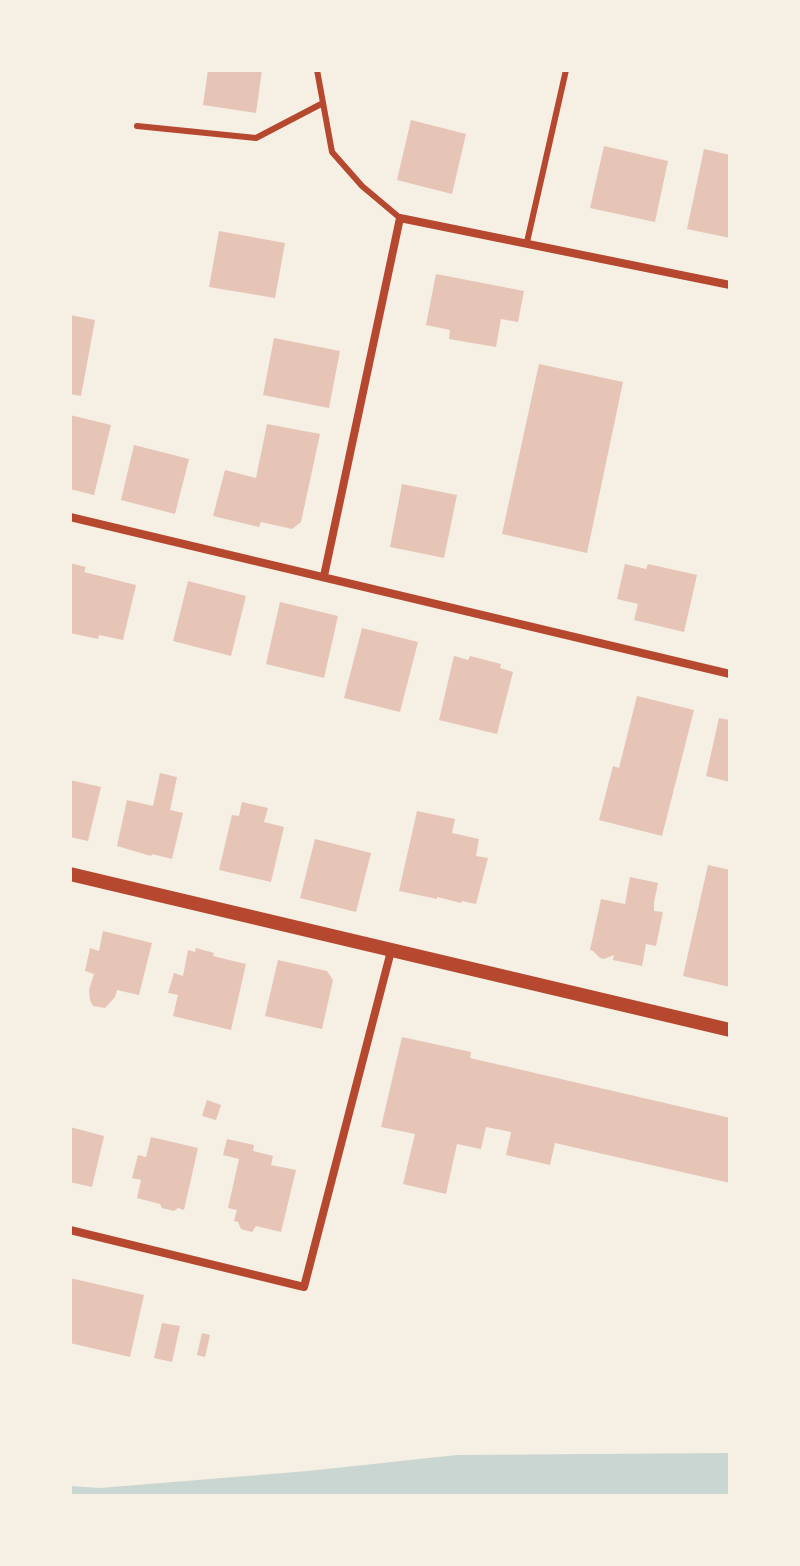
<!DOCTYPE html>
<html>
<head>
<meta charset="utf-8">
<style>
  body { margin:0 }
  #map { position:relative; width:800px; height:1566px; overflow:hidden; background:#f6efe4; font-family:"Golos Text",sans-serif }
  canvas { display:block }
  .frame { position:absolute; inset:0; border:72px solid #f6efe4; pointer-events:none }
</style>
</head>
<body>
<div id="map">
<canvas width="800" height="1566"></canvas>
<div class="frame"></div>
</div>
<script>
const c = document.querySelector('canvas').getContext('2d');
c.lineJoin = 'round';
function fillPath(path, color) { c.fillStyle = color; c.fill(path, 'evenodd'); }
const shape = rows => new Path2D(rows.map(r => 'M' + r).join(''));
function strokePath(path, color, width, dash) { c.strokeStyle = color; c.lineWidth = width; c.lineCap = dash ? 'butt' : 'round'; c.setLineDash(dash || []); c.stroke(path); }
fillPath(shape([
  [730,1453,730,1496,70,1496,70,1486,100,1488,308,1471,457,1455]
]), '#c9d6d2');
fillPath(shape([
  [208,70,262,70,256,113,203,105],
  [411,120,466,134,452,194,397,180],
  [604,146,668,161,655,222,590,208],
  [704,149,730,155,730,238,687,229],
  [219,231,285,243,275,298,209,287],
  [436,274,524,291,518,322,501,319,496,347,449,339,450,330,426,325],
  [70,315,95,320,81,396,70,394],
  [274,338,340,351,329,408,263,395],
  [539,364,623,382,587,553,502,534],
  [70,415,111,425,94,495,70,489],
  [267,424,320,434,301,522,292,529,261,522,259,527,213,516,225,470,256,478],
  [134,445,189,459,175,514,121,500],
  [402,484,457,495,444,558,390,547],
  [70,563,86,567,84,572,136,585,123,640,99,635,98,639,70,633],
  [625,564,646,569,648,564,697,575,684,632,634,620,638,604,617,599],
  [188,581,246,596,231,656,173,641],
  [280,602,338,616,324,678,266,664],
  [362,628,418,642,400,712,344,698],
  [454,656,468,660,470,656,501,664,500,668,513,672,497,734,439,720],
  [637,696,694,710,662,836,599,820,613,766,619,768],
  [719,718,730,720,730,782,706,776],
  [160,773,177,777,170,810,183,813,172,859,152,854,151,856,117,846,127,800,153,806],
  [70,780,101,787,88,841,70,837],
  [242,802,268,808,264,822,284,827,271,882,219,870,232,815,239,816],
  [417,811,455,819,452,833,479,839,476,856,488,858,476,904,462,901,461,903,437,897,437,899,399,891],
  [315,839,371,853,356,912,300,898],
  [708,865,730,870,730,987,683,976],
  [630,877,658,883,654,903,654,911,663,912,656,946,646,944,642,966,613,960,614,955,604,959,600,958,593,951,590,950,601,899,625,904],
  [103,931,152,943,139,995,117,990,115,997,105,1008,93,1006,90,1000,89,990,94,974,85,971,90,948,99,951],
  [196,948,214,953,213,956,246,964,231,1030,173,1016,178,995,168,993,174,973,183,976,188,950,195,952],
  [278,960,327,971,333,980,322,1029,265,1016],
  [402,1037,471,1052,470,1058,730,1118,730,1183,555,1143,550,1165,506,1155,511,1132,486,1127,481,1149,457,1144,446,1194,403,1184,415,1134,381,1127],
  [207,1100,221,1105,216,1120,202,1116],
  [70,1127,104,1136,92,1187,70,1182],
  [151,1137,198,1148,184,1210,178,1208,174,1211,162,1208,160,1204,137,1198,141,1180,132,1178,138,1155,146,1157],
  [227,1139,254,1145,253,1151,273,1156,271,1165,296,1170,281,1232,256,1226,252,1232,241,1229,238,1222,234,1221,237,1210,228,1208,239,1159,223,1155],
  [70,1278,144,1295,130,1357,70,1343],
  [162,1323,180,1326,172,1362,154,1358],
  [202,1333,210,1335,205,1357,197,1355]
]), '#e6c5b7');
strokePath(shape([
  [317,70,332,152,362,186,400,218],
  [137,126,256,138,323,103],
  [527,242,566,70]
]), '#b5482f', 6);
strokePath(shape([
  [70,517,730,674],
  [324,576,400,218,730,285],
  [70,1230,304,1287,391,951]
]), '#b5482f', 8);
strokePath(shape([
  [70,874,730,1030]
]), '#b5482f', 14);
</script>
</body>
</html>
